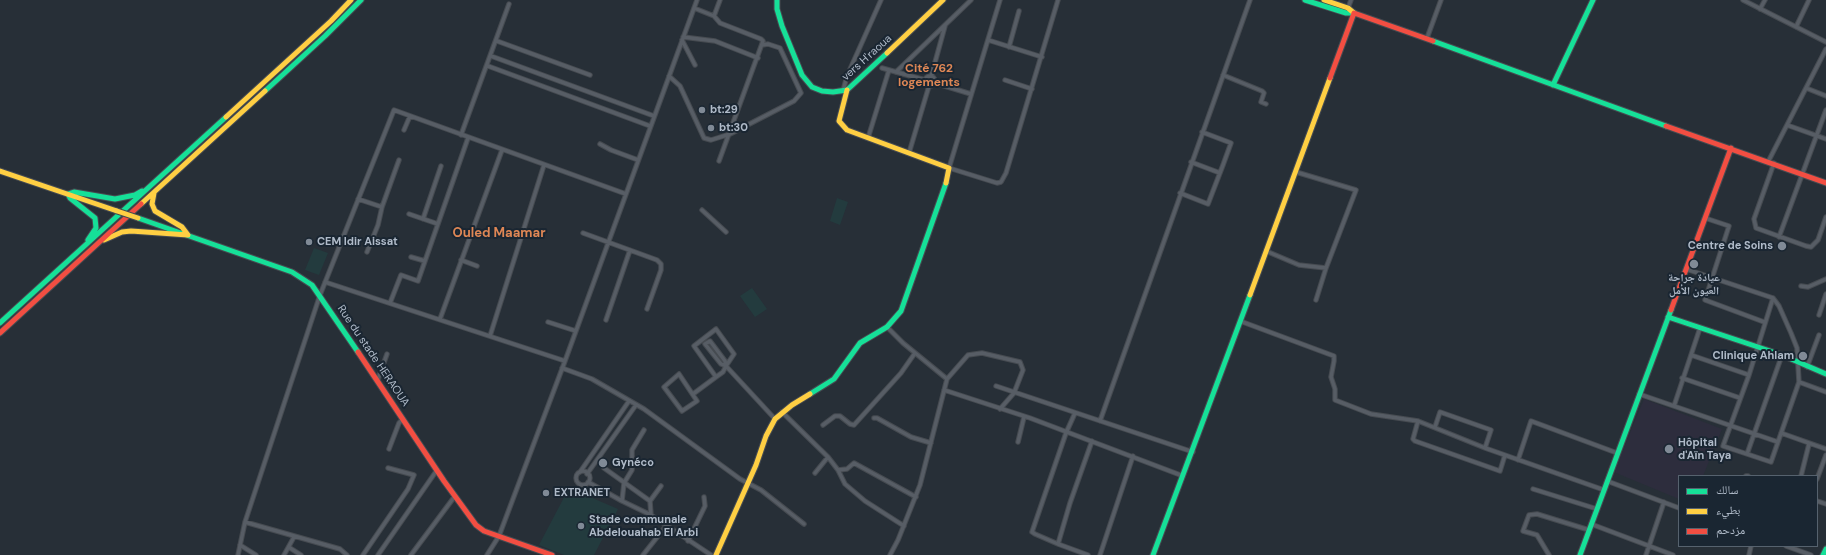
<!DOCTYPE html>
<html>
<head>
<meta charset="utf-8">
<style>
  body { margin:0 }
  #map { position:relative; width:1826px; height:555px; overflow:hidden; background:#272f37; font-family:"DM Sans","Noto Naskh Arabic",sans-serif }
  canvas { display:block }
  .legend { position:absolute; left:1678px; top:475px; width:140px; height:72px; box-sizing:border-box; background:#1a2632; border:1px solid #56626e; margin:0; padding:5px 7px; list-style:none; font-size:12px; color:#b0bbc9 }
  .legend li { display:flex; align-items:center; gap:8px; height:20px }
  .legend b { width:20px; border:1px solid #56626e }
</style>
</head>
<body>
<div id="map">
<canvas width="1826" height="555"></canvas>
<ul class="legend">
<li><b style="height:5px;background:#16e098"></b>سالك</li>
<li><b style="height:5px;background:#ffcf43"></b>بطيء</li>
<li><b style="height:5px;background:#f24e42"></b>مزدحم</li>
</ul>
</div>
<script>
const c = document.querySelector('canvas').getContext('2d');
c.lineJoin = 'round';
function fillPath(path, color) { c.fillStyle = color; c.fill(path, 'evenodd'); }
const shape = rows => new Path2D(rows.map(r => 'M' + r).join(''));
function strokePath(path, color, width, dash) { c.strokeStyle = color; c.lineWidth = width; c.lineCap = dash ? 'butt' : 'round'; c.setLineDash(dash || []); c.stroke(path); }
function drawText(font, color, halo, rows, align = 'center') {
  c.font = font + ' "DM Sans","Noto Naskh Arabic",sans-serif'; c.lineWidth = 4; c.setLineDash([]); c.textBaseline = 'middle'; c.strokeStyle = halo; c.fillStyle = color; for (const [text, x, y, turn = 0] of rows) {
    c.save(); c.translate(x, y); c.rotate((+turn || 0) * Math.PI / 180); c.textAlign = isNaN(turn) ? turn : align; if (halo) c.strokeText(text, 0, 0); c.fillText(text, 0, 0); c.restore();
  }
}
fillPath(shape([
  [1644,399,1722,429,1703,476,1679,476,1679,499,1616,473,1615,469]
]), '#2d2d3d');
fillPath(shape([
  [837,198,848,202,840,225,830,221],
  [314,248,328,253,319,275,305,270],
  [752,288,767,309,755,317,740,296],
  [569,488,618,509,594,555,564,555,539,545]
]), '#233b3e');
const street = shape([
  [1000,0,949,168,997,183,1001,182,1006,173,1058,0],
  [1743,0,1826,42],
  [694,8,714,16,720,23,761,39,763,41,719,161],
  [1348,8,1351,0],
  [1760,9,1765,0],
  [714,16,720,0],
  [1796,27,1809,0],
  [683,37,715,41,758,58],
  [1427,38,1441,0],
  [682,40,695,65],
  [988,40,1042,57],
  [497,41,590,75],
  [1009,47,1019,11],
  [491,56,654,116],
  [488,66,650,126],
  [882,68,925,80],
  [896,72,971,0],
  [1223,75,1262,91,1264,93,1261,102,1266,104],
  [669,76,680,86,704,138,711,140,730,134,794,101,801,93,780,48,768,44,762,45],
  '925 81a5 5 0 1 1 10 0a5 5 0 1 1-10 0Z',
  [931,77,945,26],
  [1005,80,1032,89],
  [935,83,971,94],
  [1806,88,1826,96],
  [843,91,847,76,881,0],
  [1787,125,1826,139],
  [404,130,410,116],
  [461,135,509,4],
  [868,138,889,70],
  [600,144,611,150,638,160],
  [909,153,929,86],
  [1191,162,1220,173],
  [1768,162,1826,49],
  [1774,163,1754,219,1756,228,1806,246,1811,247,1818,240,1826,217],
  [1180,193,1208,204,1223,165,1231,143,1202,132],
  [358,199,382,207,399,160],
  [702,210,726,232],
  [409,214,438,224],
  [1705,218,1729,226,1705,300,1764,322],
  [423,219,441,166],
  [583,233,657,260,661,264,661,270,647,309],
  [1779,237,1826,110],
  [1266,251,1299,265,1326,268,1356,190,1296,172],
  [367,252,378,225,382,207],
  [411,257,425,261],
  [461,260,477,266],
  [1686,269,1773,298,1779,306,1791,333,1797,348,1799,382,1771,462,1723,446,1749,375,1773,298],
  [325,282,565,361],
  [1801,286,1808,287,1826,279],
  [1316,300,1326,268],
  [390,303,401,275,418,281,468,138],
  [1819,315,1826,294],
  [440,319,502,150],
  [606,320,630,250],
  [1240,321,1334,356,1334,361,1331,377,1335,389,1335,400,1371,414,1418,421,1485,448,1604,490],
  [548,322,576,331],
  [887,327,903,343,947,379],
  [490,336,544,165],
  [1691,355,1749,375],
  [1807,367,1819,335],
  [562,368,592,379,644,409,740,479,761,490,804,524],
  [679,374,697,401,682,411,664,387,679,374],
  [716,377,723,372,726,366,725,361,710,341,705,344,721,364,726,366],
  [1682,378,1740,398],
  [378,379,387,354],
  [1799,382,1826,392],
  [996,386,1193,452],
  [944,390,1030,418,1183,476],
  [693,394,716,377,694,346,716,329,734,354,726,366,775,419],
  [1639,394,1778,442],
  [1674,406,1700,328],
  [782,412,828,457,838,470,845,484,865,501,904,526],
  [1075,413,1066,433,1032,532,1035,534,1058,544,1070,503,1092,441],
  [874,418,877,418,911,437,931,443],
  [1100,421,1250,0],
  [1418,421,1413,439,1415,441,1500,471,1505,455],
  [823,425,835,416,840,416,850,424,854,425,901,373,915,353],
  [1435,427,1440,412,1491,430,1485,448],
  [644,430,632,450,632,470,624,483,622,501,651,515,711,555],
  [1781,433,1826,449],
  [1018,442,1024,417],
  [389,449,399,423,403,419],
  [1747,454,1782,355],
  [1518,460,1531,421,1617,453],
  [604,468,650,501,651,515],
  [838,470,847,469,854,463,916,497],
  '576 478a7 7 0 1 1 14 0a7 7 0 1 1-14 0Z',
  [580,472,629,401],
  [815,473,828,457],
  [587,474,636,405],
  [1746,476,1748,476],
  [1801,476,1809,444],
  [1817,479,1826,455],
  [1607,481,1679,508],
  [588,482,622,501],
  [1533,489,1597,509],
  [650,501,661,486],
  [1817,501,1826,504],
  [245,522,340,549,347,555],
  [1591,524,1673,555],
  [688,541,705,506,704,497],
  [1058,544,1088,555],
  [240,545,256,555],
  [1786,546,1811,555],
  [290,548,301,555],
  [238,555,245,522,320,295,394,110,626,194],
  [284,555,294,537],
  [363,555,408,489,414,475,388,468],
  [378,555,437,470],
  [411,555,455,496],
  [487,555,499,536,565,361,697,0],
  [643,555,666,526],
  [890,555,898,540,920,485,947,379,968,355,982,353,1020,362,1023,370,1014,393,1000,409],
  [1100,555,1133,456],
  [1549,555,1537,535,1523,531,1529,515,1537,514,1589,530],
  [1646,555,1664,502],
  [1749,555,1751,546]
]);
const fast = shape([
  [777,0,777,9,782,26,802,75,812,87,822,91,833,92,847,90,887,53],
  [1305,0,1346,13,1354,13],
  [1433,41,1666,126],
  [1553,85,1593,0],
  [265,91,325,36,361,0],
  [138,218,292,272,312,285,358,352],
  [88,240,96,228,95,218,70,198,68,194,74,192,115,199,135,195,142,191],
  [1668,317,1782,355,1826,374],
  [0,323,226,117],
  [810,394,834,379,860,343,887,327,901,311,946,183],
  [1153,555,1250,295],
  [1580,555,1671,310],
  [1823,555,1826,549]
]);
const slow = shape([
  [1324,0,1348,8,1354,13],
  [887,53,943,0],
  [847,90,839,121,847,130,949,168,946,183],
  [226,117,331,21,351,0],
  [0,171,117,211],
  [141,204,265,91],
  [104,240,122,232,131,231,188,235,182,227,155,211,152,204,154,193],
  [1250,295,1330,78],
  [716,555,756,465,766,436,775,419,792,405,810,394]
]);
const jam = shape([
  [1330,78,1354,13,1433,41],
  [1666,126,1826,183],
  [1671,310,1731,148],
  [0,333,141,204],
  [358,352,444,481,476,525,484,531,552,555]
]);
strokePath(street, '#464b51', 5.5);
strokePath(fast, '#464b51', 7);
strokePath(slow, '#464b51', 7);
strokePath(jam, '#464b51', 7);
strokePath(street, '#575d65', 3.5);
strokePath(fast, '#16e098', 5);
strokePath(slow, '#ffcf43', 5);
strokePath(jam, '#f24e42', 5);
const slowBridge = shape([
  [117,211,138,218]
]);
strokePath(slowBridge, '#464b51', 7, []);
strokePath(slowBridge, '#ffcf43', 5);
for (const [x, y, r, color] of [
  [702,110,4,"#808a96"],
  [711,128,4,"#808a96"],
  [309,242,4,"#808a96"],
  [1782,246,5,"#808a96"],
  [1694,264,5,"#808a96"],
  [1803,356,5,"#808a96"],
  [1669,449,5,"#808a96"],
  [603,463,5,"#808a96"],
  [546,493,4,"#808a96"],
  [581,526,4,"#808a96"]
]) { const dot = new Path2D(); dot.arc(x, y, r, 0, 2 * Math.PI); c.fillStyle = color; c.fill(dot); strokePath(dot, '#1a2632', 1.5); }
drawText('11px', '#b0bbc9', '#1a2632', [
  ["vers H'raoua",867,58,-42],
  ["Rue du stade HERAOUA",373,356,56]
]);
drawText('bold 11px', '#b0bbc9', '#1a2632', [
  ["bt:29",710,110],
  ["bt:30",719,128],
  ["CEM Idir Aissat",317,242],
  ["Centre de Soins",1773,246,"right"],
  ["عيادة جراحة",1694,278,"center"],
  ["العيون الأمل",1694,291,"center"],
  ["Clinique Ahlam",1794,356,"right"],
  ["Hôpital",1678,443],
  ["d'Aïn Taya",1678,456],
  ["Gynéco",612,463],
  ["EXTRANET",554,493],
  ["Stade communale",589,520],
  ["Abdelouahab El Arbi",589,533]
], 'left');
drawText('bold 12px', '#df8755', '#1a2632', [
  ["Cité 762",929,69],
  ["logements",929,83]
]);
drawText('bold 13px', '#df8755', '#1a2632', [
  ["Ouled Maamar",499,234]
]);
</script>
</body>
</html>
